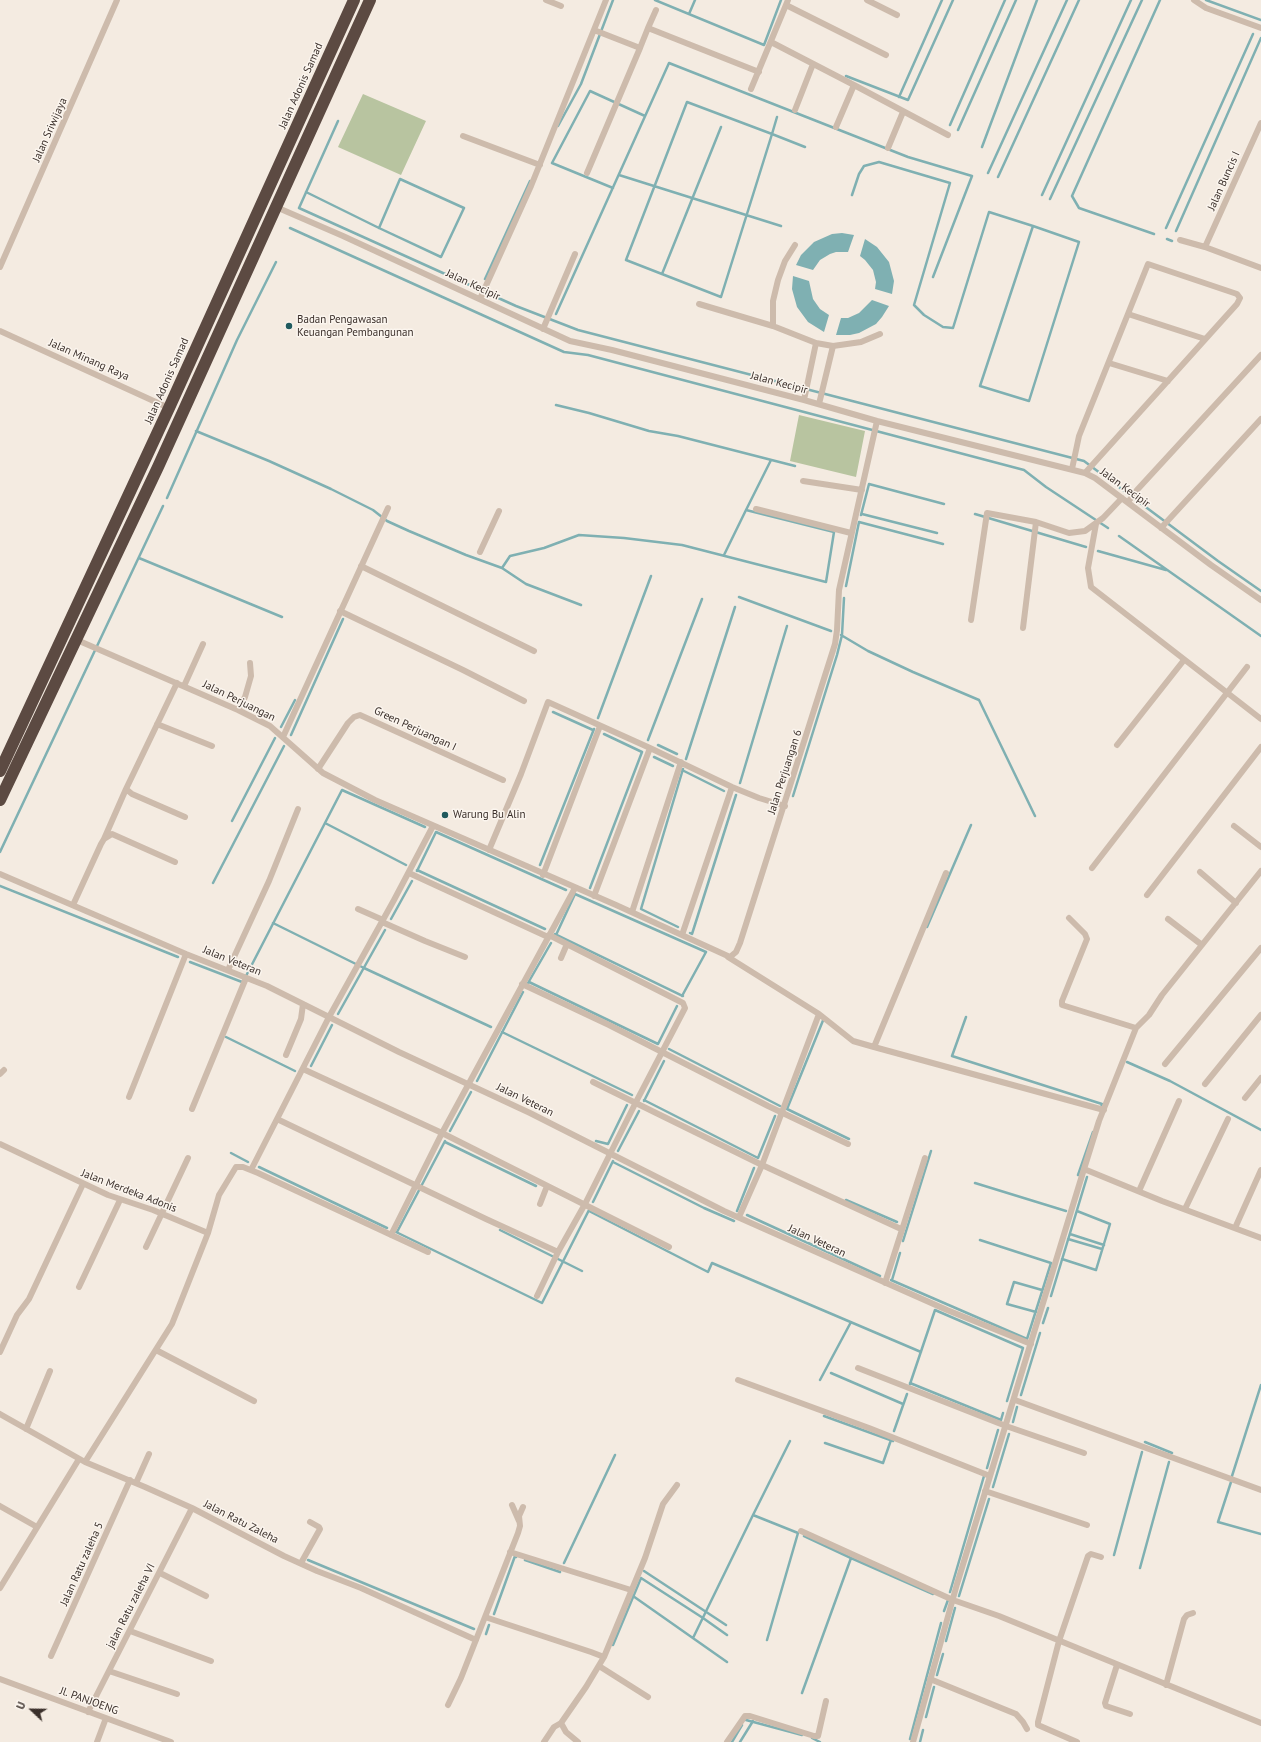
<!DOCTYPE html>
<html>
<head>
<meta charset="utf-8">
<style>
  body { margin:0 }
  #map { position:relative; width:1261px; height:1742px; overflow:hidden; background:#f4ebe1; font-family:"PT Sans",sans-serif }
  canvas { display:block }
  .north { position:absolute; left:12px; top:1690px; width:40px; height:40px; -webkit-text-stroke:3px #fbf5ee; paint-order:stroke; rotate:292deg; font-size:11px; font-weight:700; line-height:16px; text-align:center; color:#3b302b }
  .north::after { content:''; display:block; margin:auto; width:14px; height:18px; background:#3b302b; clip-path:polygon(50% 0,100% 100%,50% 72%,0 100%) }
</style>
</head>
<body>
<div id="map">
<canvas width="1261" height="1742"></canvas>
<div class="north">U</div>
</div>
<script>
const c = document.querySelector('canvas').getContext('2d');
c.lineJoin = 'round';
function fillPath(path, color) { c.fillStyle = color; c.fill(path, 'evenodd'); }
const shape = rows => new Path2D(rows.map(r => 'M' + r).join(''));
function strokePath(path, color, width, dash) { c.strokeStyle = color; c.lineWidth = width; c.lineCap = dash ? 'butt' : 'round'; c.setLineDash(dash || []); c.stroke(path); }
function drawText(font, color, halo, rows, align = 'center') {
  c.font = font + ' "PT Sans",sans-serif'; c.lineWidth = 3; c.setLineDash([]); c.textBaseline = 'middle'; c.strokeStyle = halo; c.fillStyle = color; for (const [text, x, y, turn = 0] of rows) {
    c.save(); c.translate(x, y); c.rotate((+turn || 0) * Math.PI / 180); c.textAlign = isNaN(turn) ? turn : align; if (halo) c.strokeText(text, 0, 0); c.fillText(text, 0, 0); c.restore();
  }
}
fillPath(shape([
  [363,94,426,121,401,175,338,147],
  [799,415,865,431,856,477,790,461]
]), '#b8c4a0');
fillPath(shape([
  [842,233,854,235,848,252,836,252,830,254,820,260,813,270,796,265,801,255,814,242,832,234],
  [865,239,877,247,889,262,894,281,892,294,875,289,876,282,873,270,865,260,860,256],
  [793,276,809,281,813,299,820,309,829,315,824,332,808,322,797,307,792,289],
  [872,300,889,306,882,317,876,324,859,333,850,335,836,335,841,318,848,318,859,313]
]), '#7fb0b2');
strokePath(shape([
  [655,0,764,45,781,0],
  [1206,0,1261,20],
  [689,14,695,0],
  [846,76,908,100,953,0],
  [899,97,942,0],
  [777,117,772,134,721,297,626,260,687,102,772,134,805,147],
  [338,121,299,208,516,306,578,330,1084,461,1218,561,1261,591],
  [950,125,1005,0],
  [558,126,581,84,613,0],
  [958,130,1016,0],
  [982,147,1037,0],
  [988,173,1067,0],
  [619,175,781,226],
  [998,177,1079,0],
  [613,188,552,163,590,91,645,116],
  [306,192,379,228,441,257,464,208,400,179,379,228],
  [852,195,859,174,864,166,879,162,950,183,914,305,924,315,943,327,953,328,989,212,1033,226,1079,242,1029,401,980,386,1033,226],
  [1042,195,1131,0],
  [1050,199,1142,0],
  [290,228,564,352,588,355,1024,470,1046,487,1108,528],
  [1166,228,1253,34],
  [1176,231,1261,38],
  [1154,234,1079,208,1072,196,1160,0],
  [1167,239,1172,241],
  [662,274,721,127],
  [485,279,530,181],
  [556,314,669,63,908,157,972,176,933,277],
  [556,405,589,413,649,431,678,436,795,466],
  [196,431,269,461,331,489,373,510,387,521,409,531,466,555,502,568,510,556,544,548,579,535,624,538,682,545,826,582,834,532,746,510,771,460],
  [167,498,237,340,276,262],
  [862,514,937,533],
  [975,514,1086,547],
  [861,515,869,484,944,504],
  [859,522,943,544],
  [1119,536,1261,636],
  [1098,551,1166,570],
  [724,555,746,510],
  [139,558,282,617],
  [502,568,526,584,581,605],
  [846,586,859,522],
  [739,597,831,631],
  [841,635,868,651,913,672,979,700,1035,816],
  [553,712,593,730],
  [598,718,651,576],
  [281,727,295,700],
  [604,734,642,752],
  [291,735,343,619],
  [648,740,702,599],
  [658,745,677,754],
  [654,757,673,766],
  [686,759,735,607],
  [682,770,724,791],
  [740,783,787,626],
  [793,796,837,655,842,635,844,598],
  [232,821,275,738],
  [325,823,406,865],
  [436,832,566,890],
  [0,852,163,506],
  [540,865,594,729],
  [417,870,545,929],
  [417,871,436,832],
  [213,883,284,746],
  [0,886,178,957],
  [590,888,642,752],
  [575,894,706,952,682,996],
  [391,919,412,881],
  [273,923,364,968,491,1027],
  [678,927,641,909,683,769],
  [927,927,971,825],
  [690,933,692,934,736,795],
  [555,934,683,996],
  [556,935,575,894],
  [190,962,242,982,243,981],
  [246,976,342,790,425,827],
  [529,982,658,1044],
  [528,983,551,943],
  [338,1014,385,930],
  [966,1017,952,1056,1102,1104,1101,1108],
  [502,1032,632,1095],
  [226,1037,295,1071],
  [658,1044,677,1006],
  [669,1049,780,1106],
  [1127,1062,1170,1081,1261,1130],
  [311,1066,332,1025],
  [477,1081,523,992],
  [644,1100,758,1158],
  [644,1101,664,1061],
  [787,1109,824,1018],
  [787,1109,849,1139],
  [450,1131,471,1092],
  [596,1141,608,1144,627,1105],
  [445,1142,536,1186],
  [618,1151,639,1111],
  [231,1153,248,1162],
  [758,1158,775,1116],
  [613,1162,704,1208,734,1221],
  [259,1167,387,1228],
  [1078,1175,1093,1132],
  [975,1183,1066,1211],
  [846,1200,897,1222],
  [593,1202,613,1161],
  [589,1211,708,1272,712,1263,921,1352],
  [737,1211,754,1168],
  [747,1215,880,1276],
  [500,1230,582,1271],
  [396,1232,542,1303,589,1210],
  [397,1232,445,1141],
  [1070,1234,1104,1245],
  [1068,1239,1102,1249],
  [903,1241,931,1151],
  [1062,1259,1096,1270,1110,1224,1077,1211],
  [891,1280,1027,1339,1051,1263,980,1240],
  [892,1280,900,1253],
  [1051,1296,1087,1177],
  [1036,1312,1007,1304,1014,1282,1042,1290],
  [1043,1323,1048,1308],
  [831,1373,903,1404],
  [820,1380,851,1322],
  [910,1383,1001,1420],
  [910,1384,935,1310,1023,1348,1007,1401],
  [1021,1395,1040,1333],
  [824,1416,893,1441],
  [1001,1420,1003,1413],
  [1013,1422,1017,1407],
  [894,1431,907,1394],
  [1145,1442,1172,1453],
  [825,1443,883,1463,891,1440],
  [987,1468,998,1430],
  [1232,1476,1261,1385],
  [1231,1482,1218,1522,1261,1534],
  [993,1487,1009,1434],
  [753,1515,790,1441],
  [1114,1555,1142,1452],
  [851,1558,933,1594],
  [308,1560,474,1629],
  [525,1560,560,1572],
  [564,1563,615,1455],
  [1140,1568,1169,1462],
  [644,1571,726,1625],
  [950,1592,984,1476],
  [633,1596,727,1662],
  [959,1596,989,1499],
  [944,1611,948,1600],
  [494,1614,515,1556,516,1557],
  [486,1634,489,1625],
  [693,1638,753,1515,798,1533,767,1640],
  [946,1641,955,1608],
  [613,1645,641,1578,703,1618,727,1635],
  [937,1675,943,1654],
  [802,1693,851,1558,804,1536],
  [926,1717,934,1687],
  [746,1720,802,1735],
  [812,1738,820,1742],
  [910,1739,941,1623],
  [732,1742,742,1725],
  [740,1742,753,1721],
  [920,1742,923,1730]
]), '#7fb0b2', 2.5);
strokePath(shape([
  [546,0,561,6],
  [867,0,897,15],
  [1194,0,1206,8,1261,28],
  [786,5,886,55],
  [656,10,648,28,759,72],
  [594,30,640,48,648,28],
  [771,42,854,85,948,135],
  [751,89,788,0],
  [795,110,813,64],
  [836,127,854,85],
  [463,136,540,165],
  [888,148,903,112],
  [587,173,640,48],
  [276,207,343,236,570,341,612,350,804,400,877,421,1085,473,1095,478,1211,565,1261,600],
  [1180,240,1205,247,1261,268],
  [1205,247,1261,123],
  [0,267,117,0],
  [480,299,531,186,606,0],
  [699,304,773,326,816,343,833,346,861,342,880,334],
  [1128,314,1205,339],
  [773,326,773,301,778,280,785,261,795,245],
  [543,329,575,254],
  [0,331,169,408],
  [1109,363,1168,381],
  [804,400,816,343],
  [819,404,833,346],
  [1072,469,1079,436,1148,264,1237,294,1240,298,1237,304,1085,473],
  [803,481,862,490],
  [1128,502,1137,490,1261,355],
  [756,509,851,533],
  [1096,524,1088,568,1091,587,1261,719],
  [1161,528,1261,419],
  [480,552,499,511],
  [361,566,534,651],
  [340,611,463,670,524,701],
  [971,620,987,513,1036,522,1069,533,1085,531,1103,518,1122,498],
  [1023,628,1036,522],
  [77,640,238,710,270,726,323,773,375,800,616,905,730,957,736,952,740,943,835,644,837,630,839,590,877,421],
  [177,683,126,789,132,794,185,817],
  [184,686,203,644],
  [238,710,245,697,251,676,250,663],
  [157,724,212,746],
  [283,737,388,508],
  [1117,745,1184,660],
  [318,769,348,723,354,717,360,715,503,780],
  [1234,826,1261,847],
  [104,839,126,789],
  [489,850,521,774,548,702,650,748,732,787,759,798,785,806],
  [1092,868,1247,667],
  [1261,871,1162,995,1149,1015,1136,1028,1099,1121,1084,1169,1162,1201,1261,1238],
  [1200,872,1236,903],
  [409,873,548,937],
  [0,874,186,954,267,986,399,1052,530,1113,724,1211,947,1310,1031,1344],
  [543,875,600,726],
  [1147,895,1261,747],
  [594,896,650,748],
  [73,905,101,844,104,839,112,834,175,862],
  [358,909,383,920],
  [632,912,681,762],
  [1069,918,1085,934,1087,939,1062,1001,1062,1005,1136,1028],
  [1168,919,1202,945],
  [382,922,425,941,465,957],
  [682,935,732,787],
  [728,957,819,1014,853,1041,874,1047,946,873],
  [561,958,567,944],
  [228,970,269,881,298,809],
  [522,984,609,1025,768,1106,848,1144],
  [874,1047,1104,1110],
  [286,1055,301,1019,303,1004],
  [1165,1064,1261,948],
  [303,1069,442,1133,669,1247],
  [0,1074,4,1070],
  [593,1082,762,1165,901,1229],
  [1205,1084,1261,1015],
  [129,1097,186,954],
  [1245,1098,1261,1078],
  [192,1109,246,978],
  [277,1119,486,1219,558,1252],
  [0,1144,108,1195,153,1210,208,1233],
  [251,1170,329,1017,394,900,433,826],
  [1139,1191,1179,1101],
  [540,1204,547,1186],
  [1185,1209,1228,1119],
  [739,1217,762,1165,819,1014],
  [1235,1228,1261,1170],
  [391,1235,442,1133,575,888],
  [146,1247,188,1158],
  [885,1283,925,1158],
  [79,1287,120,1200],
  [537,1296,558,1252,585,1204,636,1102,685,1008,683,1003,549,935],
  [156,1350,254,1401],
  [0,1352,17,1315,29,1299,83,1184],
  [858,1368,1006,1426,1084,1453],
  [738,1380,869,1428,990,1476],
  [1015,1400,1261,1490],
  [0,1414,85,1462,145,1487,192,1508,284,1556,317,1571,361,1588,476,1640],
  [26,1429,50,1371],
  [85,1462,172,1324,208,1233,219,1195,236,1167,243,1167,258,1173,428,1252],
  [136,1483,149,1454],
  [985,1491,1087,1525],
  [512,1505,519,1521],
  [0,1506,37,1527],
  [801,1531,953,1600,999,1616,1261,1723],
  [510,1552,631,1590],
  [301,1563,320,1529,319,1527,310,1522],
  [160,1573,206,1596],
  [0,1588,79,1459],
  [485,1617,591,1652,604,1657],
  [130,1631,211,1661],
  [51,1656,130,1480],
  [1117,1665,1105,1703,1106,1706,1130,1714],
  [599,1666,648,1697],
  [109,1671,177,1694],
  [0,1679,171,1742],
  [930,1679,1016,1714,1023,1722,1027,1729],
  [1166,1685,1184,1619,1187,1615,1193,1613],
  [448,1705,461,1678,518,1533,520,1526,519,1516,523,1507],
  [88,1712,192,1508],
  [97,1742,106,1718],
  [544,1742,554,1727,561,1723],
  [578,1742,566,1732,561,1723,586,1687,604,1657,645,1558,663,1504,677,1485],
  [727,1742,745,1716,750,1716,814,1736,818,1736,826,1701],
  [913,1742,957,1584,1084,1169],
  [1077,1742,1038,1725,1038,1722,1059,1641,1088,1556,1091,1554,1101,1557]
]), '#cdbbac', 6);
strokePath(shape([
  [0,771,169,408,354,0],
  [0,800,158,467,370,0]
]), '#5c4a42', 12);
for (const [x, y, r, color] of [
  [289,326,4,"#1f5a5e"],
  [445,815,4,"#1f5a5e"]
]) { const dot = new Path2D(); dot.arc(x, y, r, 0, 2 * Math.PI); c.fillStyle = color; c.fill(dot); strokePath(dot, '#fbf5ee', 1.5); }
drawText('11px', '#3b302b', '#fbf5ee', [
  ["Jalan Adonis Samad",301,86,-66],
  ["Jalan Sriwijaya",50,130,-66],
  ["Jalan Buncis I",1224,181,-66],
  ["Jalan Kecipir",473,285,25],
  ["Jalan Minang Raya",89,360,24],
  ["Jalan Adonis Samad",167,381,-66],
  ["Jalan Kecipir",779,383,15],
  ["Jalan Kecipir",1125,488,36],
  ["Jalan Perjuangan",239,701,26],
  ["Green Perjuangan I",415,729,25],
  ["Jalan Perjuangan 6",785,772,-72],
  ["Jalan Veteran",232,961,22],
  ["Jalan Veteran",525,1100,26],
  ["Jalan Merdeka Adonis",129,1191,21],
  ["Jalan Veteran",817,1241,25],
  ["Jalan Ratu Zaleha",241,1522,27],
  ["Jalan Ratu zaleha 5",82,1564,-66],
  ["jalan Ratu zaleha VI",131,1606,-63],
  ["Jl. PANJOENG",89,1701,20]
]);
drawText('11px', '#3b302b', '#fbf5ee', [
  ["Badan Pengawasan",297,320],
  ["Keuangan Pembangunan",297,333],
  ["Warung Bu Alin",453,815]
], 'left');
</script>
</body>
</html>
